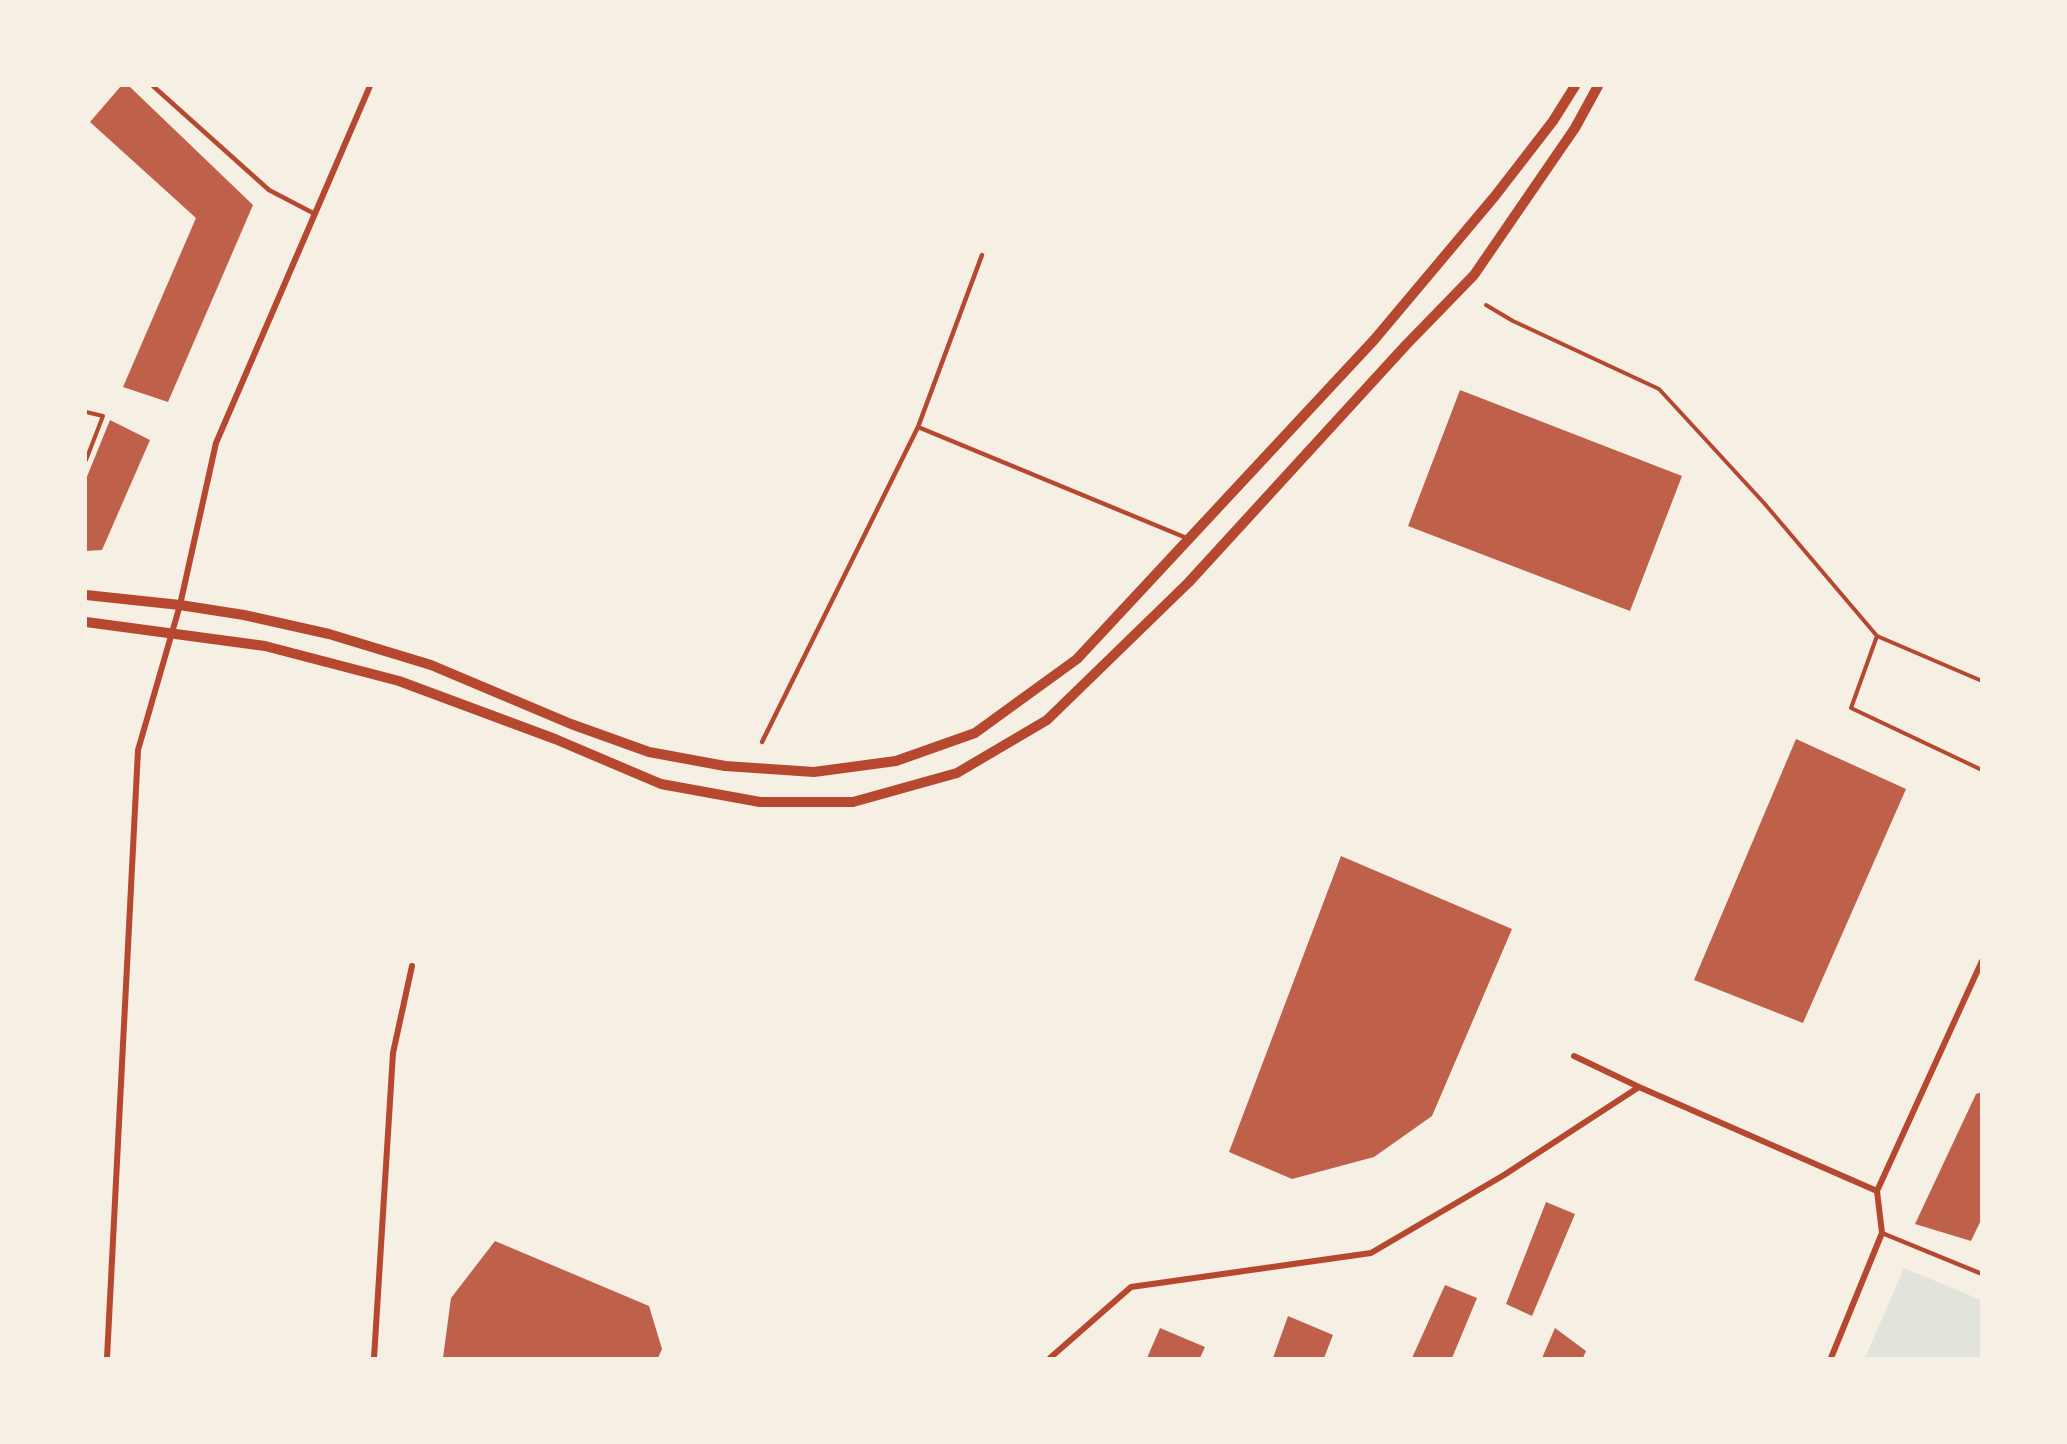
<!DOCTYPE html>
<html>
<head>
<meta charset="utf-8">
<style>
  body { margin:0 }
  #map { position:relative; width:2067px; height:1444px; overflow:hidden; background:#f6efe4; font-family:Ubuntu,sans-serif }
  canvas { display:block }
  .frame { position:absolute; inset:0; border:87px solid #f6efe4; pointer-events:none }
</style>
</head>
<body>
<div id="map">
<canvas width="2067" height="1444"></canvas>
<div class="frame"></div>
</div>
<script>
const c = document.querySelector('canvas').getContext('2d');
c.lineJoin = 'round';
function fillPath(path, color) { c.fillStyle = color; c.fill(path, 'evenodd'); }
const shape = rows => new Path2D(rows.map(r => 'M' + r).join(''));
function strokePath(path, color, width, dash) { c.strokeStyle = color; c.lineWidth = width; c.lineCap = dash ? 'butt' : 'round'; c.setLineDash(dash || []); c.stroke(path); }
fillPath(shape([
  [1904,1268,1981,1300,1981,1358,1865,1358]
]), '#e2e4dc');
fillPath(shape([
  [121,86,129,86,253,205,168,402,123,387,196,218,90,122],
  [1460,390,1682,476,1630,611,1408,526],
  [110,420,150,440,102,550,86,551,86,479],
  [1796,739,1906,789,1803,1023,1694,980],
  [1341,856,1512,929,1432,1116,1374,1157,1292,1179,1229,1152],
  [1982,1092,1982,1218,1971,1241,1915,1224,1976,1094],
  [1546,1202,1575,1214,1532,1316,1506,1304],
  [495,1241,649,1306,662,1349,658,1358,443,1358,451,1298],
  [1445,1285,1477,1298,1452,1358,1412,1358],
  [1288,1316,1333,1335,1324,1358,1273,1358],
  [1160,1328,1205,1347,1200,1358,1147,1358],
  [1555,1328,1586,1351,1583,1358,1542,1358]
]), '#bf614a');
strokePath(shape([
  [1486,305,1513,321,1659,389,1764,503,1877,636],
  [86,412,103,416,86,460],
  [1982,681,1877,636,1851,708,1982,770]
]), '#b5482f', 4);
strokePath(shape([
  [153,86,269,190,315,214],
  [918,427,1189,539],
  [762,742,918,427,982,255],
  [1882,1233,1982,1274]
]), '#b5482f', 4.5);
strokePath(shape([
  [1574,1056,1639,1087,1877,1191],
  [107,1358,138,750,180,605,216,443,370,86],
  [374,1358,393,1053,412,966],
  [1050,1358,1131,1287,1371,1253,1504,1175,1639,1087],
  [1831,1358,1882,1233,1877,1191,1982,961]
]), '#b5482f', 6);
strokePath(shape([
  [86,595,180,605,244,615,329,634,431,665,571,724,649,752,725,766,814,772,896,761,975,733,1077,659,1374,340,1495,196,1553,121,1575,86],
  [86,622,265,646,399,681,555,739,661,784,760,802,853,802,957,773,1047,720,1189,582,1406,345,1474,275,1575,128,1598,86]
]), '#b5482f', 10);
</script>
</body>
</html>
